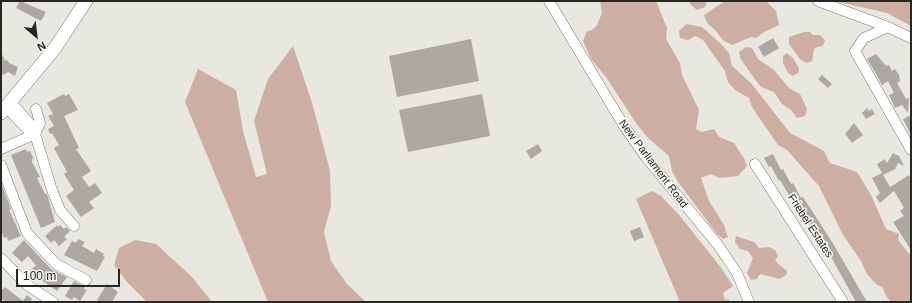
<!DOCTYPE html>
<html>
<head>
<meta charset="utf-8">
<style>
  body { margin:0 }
  #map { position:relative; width:912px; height:303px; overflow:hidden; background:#e8e7e0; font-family:Helvetica,sans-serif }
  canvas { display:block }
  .frame { position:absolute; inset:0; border:2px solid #262623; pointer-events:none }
  .north { position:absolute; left:16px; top:16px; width:40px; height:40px; -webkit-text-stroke:3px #f6f5ed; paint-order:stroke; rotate:152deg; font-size:11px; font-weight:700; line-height:16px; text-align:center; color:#262623 }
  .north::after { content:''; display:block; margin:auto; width:14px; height:18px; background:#262623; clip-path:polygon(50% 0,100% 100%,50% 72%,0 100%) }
  .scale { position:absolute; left:16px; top:269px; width:104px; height:18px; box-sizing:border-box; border:2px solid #262623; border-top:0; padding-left:5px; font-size:12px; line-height:14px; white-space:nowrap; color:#262623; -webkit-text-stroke:3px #f6f5ed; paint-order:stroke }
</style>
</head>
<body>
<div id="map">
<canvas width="912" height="303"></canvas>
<div class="frame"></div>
<div class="north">N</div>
<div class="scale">100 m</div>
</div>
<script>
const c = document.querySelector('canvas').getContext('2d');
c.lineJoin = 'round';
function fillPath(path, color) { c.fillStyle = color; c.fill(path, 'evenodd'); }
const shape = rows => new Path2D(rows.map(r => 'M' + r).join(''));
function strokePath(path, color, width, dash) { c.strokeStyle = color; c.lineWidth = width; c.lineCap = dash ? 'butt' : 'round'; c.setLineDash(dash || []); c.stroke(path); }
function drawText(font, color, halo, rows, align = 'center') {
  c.font = font + ' Helvetica,sans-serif'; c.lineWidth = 3.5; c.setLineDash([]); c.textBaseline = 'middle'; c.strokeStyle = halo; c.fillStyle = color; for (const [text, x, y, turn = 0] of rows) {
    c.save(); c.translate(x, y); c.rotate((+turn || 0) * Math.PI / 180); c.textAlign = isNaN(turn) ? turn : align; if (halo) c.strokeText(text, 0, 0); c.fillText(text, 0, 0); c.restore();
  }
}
fillPath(shape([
  [600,1,656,1,667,28,666,39,680,63,682,75,699,110,696,129,702,132,714,129,719,137,734,143,745,160,747,166,738,176,719,178,711,174,701,178,709,201,724,225,728,237,723,239,717,234,678,182,672,171,669,156,648,138,636,123,606,77,591,59,583,41,587,31,592,30,597,25,602,13],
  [689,1,707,1,705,7,697,10,691,5],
  [725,1,766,1,776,11,779,25,764,32,756,38,751,37,732,45,723,40,715,30,707,23,704,15],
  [834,1,911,1,911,26,887,13],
  [686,24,702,27,721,44,729,53,732,66,751,83,790,133,824,151,830,163,857,172,871,195,886,229,899,234,898,240,911,256,911,302,891,302,886,296,883,288,876,284,867,274,861,261,843,235,819,186,787,150,778,145,752,107,749,98,735,90,728,82,725,71,703,40,695,36,688,40,680,38,679,31],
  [804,32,810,32,813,35,820,35,825,40,823,46,817,47,814,49,812,61,806,63,800,59,789,44,789,37],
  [293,46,313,106,330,171,331,206,324,232,331,261,347,284,366,302,268,302,185,102,198,69,236,90,243,131,256,177,267,174,254,121,268,79],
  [746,47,752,48,758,59,774,70,789,88,800,94,807,109,805,116,797,118,791,110,782,104,774,92,761,87,754,78,740,58,739,52],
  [787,53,793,58,799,68,799,72,793,76,788,73,783,63,783,56],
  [652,191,661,196,680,216,722,269,733,286,723,293,725,300,729,299,729,302,680,302,636,199],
  [736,236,754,242,759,248,769,247,775,250,778,256,775,261,787,271,787,274,780,279,760,274,757,279,751,280,747,273,753,258,748,251,740,249,735,242],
  [135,240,156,244,192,277,212,302,147,302,127,282,114,265,119,248]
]), '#cdaea2');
fillPath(shape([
  [20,1,46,12,41,21,16,8],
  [773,38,779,48,764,57,758,47],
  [471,39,479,81,397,97,389,56],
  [1,52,5,61,7,60,9,63,18,67,15,76,8,72,3,75,1,71],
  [876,54,886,66,889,65,892,71,895,69,899,75,900,81,897,83,906,99,909,98,908,113,902,105,895,108,889,95,894,93,888,81,882,85,876,74,867,59],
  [822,75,832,84,828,88,818,79],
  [64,94,65,96,69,94,78,110,64,116,79,148,76,149,91,171,82,177,89,187,95,183,102,193,89,202,94,208,81,217,66,196,74,190,64,174,67,172,54,148,59,145,52,133,50,134,48,129,54,126,48,116,53,114,47,103],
  [482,94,490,136,408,152,399,110],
  [867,108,869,111,872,109,875,114,866,119,862,113],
  [911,115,911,135,903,119],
  [854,123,863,135,852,143,845,134],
  [538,144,542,151,531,159,526,151],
  [26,149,27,152,30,151,33,157,32,162,40,177,37,178,45,194,47,194,55,222,41,228,11,155],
  [893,153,899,156,904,166,898,163,895,169,883,175,890,187,909,175,911,179,911,250,893,222,904,216,900,211,904,208,894,191,880,203,876,197,880,193,872,178,882,173,877,164,885,159,887,163],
  [773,154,781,170,783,169,791,184,793,183,801,198,803,197,832,242,867,302,856,302,821,239,819,239,809,225,792,196,790,197,780,180,779,181,771,166,769,167,764,158],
  [1,183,11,209,9,210,21,236,8,241,7,237,4,238,1,230],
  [57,225,58,227,60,225,64,229,66,227,70,231,64,237,67,239,59,246,54,240,51,243,45,236],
  [640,227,644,237,634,241,630,231],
  [78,239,85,242,82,246,94,253,96,249,104,254,103,256,105,257,97,271,64,255,72,241,76,243],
  [24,240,51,269,67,277,57,291,40,279,38,280,30,271,36,265,28,256,22,262,12,253],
  [74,281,85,287,84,289,87,290,80,301,74,297,72,300,65,296],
  [107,284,118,292,112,302,100,302,97,300],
  [5,287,23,301,27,295,32,299,30,302,6,302,1,298,1,291]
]), '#ada8a2');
const minor = shape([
  [549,1,624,126,645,156,718,245,737,273,749,302],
  [818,1,888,27,911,38],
  [888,27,864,38,855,51,911,150],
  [11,102,31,125],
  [6,107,26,128,35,134,51,187,60,210,74,226],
  [1,149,35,134,40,123,36,109],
  [755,164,843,302],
  [1,165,27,233,56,264,86,280],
  [1,258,27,285,53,302]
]);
const major = shape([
  [1,113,55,48,86,1]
]);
strokePath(minor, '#797871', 11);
strokePath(major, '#797871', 14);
strokePath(minor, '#fff', 10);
strokePath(major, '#fff', 13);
drawText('11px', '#262623', '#f6f5ed', [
  ["New Parliament Road",653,164,53],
  ["Friebel Estates",810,226,57]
]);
</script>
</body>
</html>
